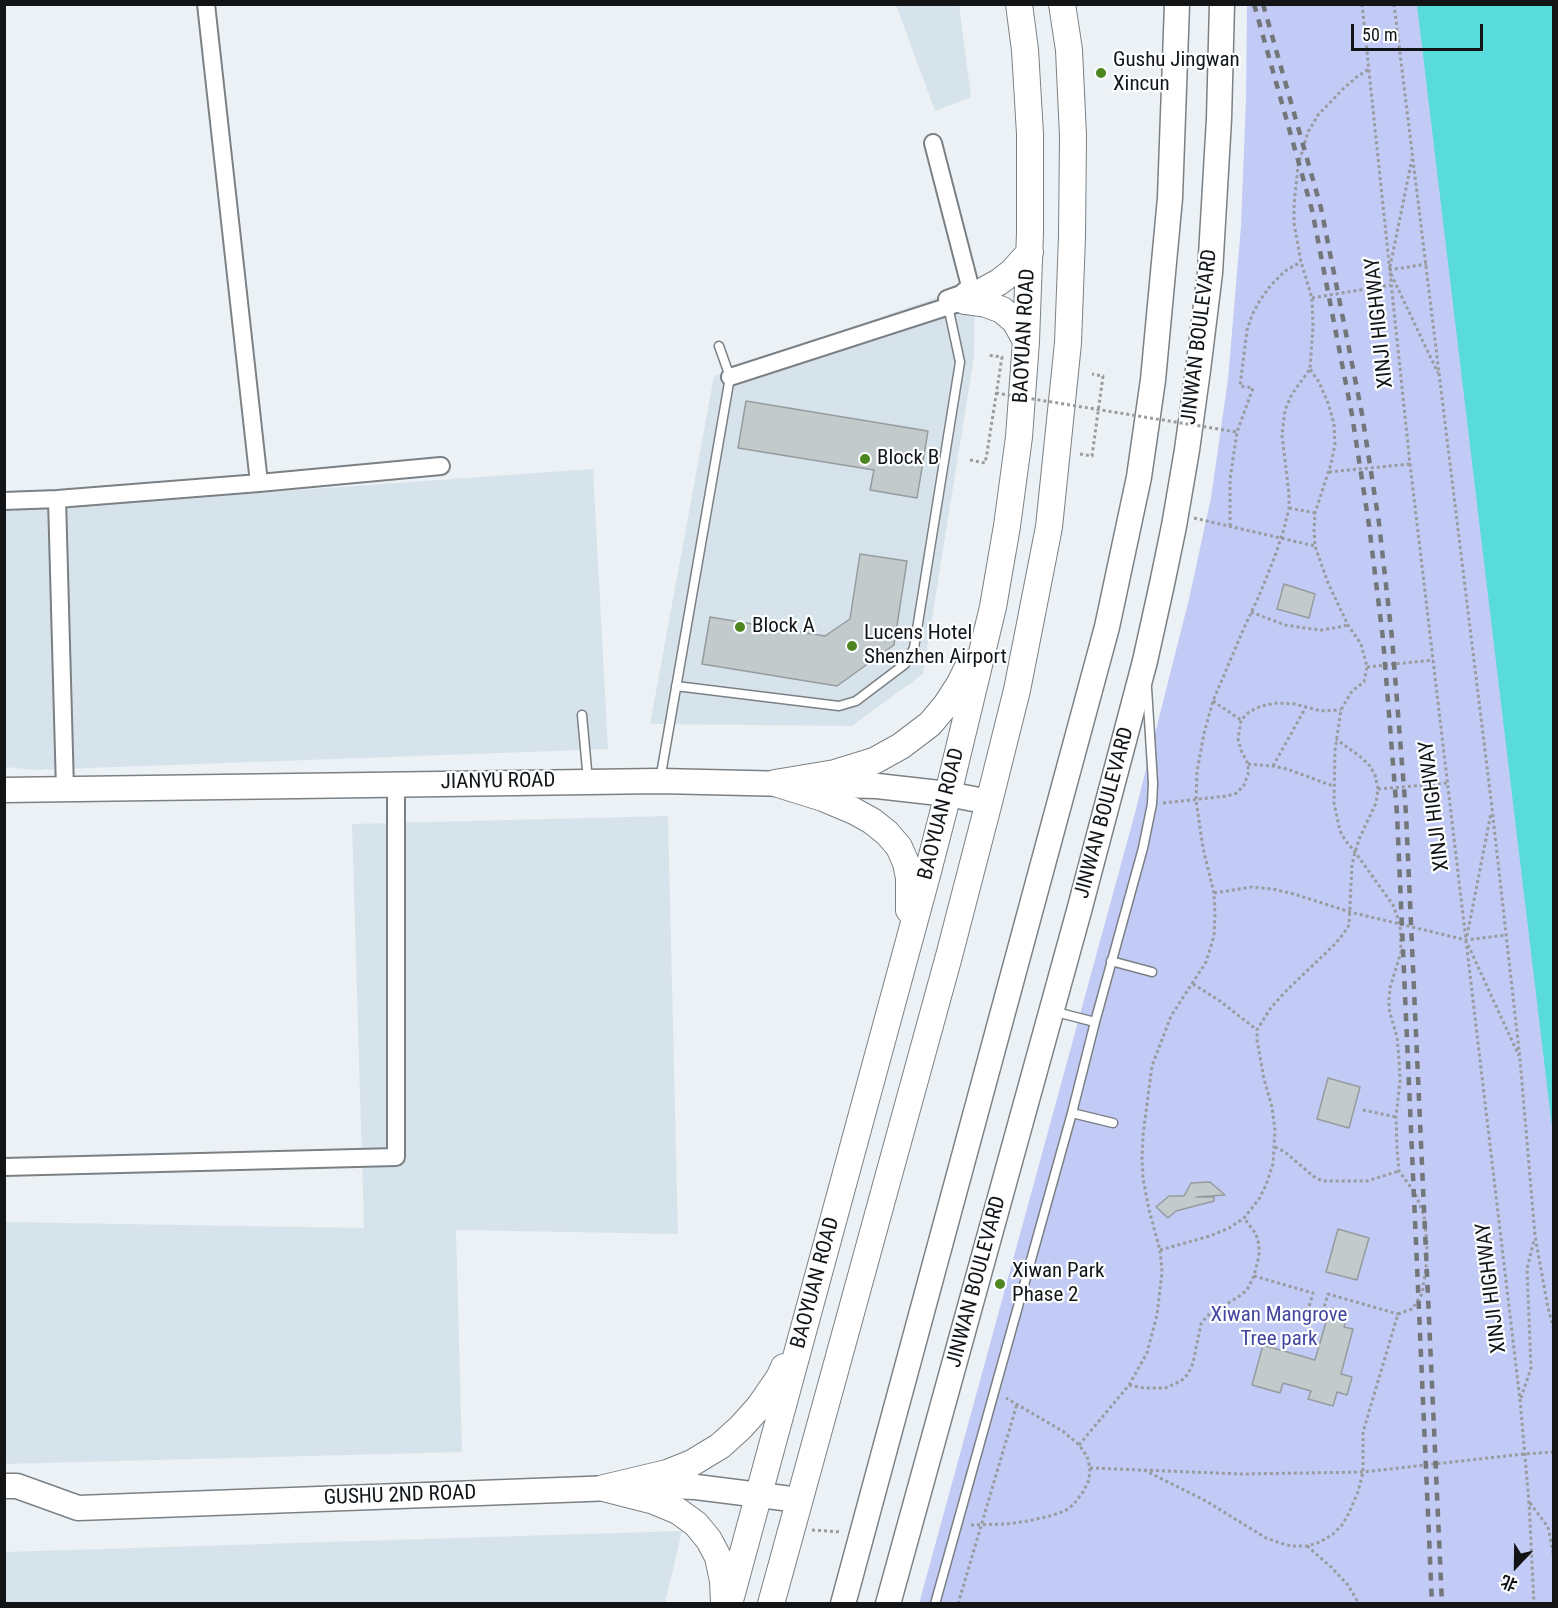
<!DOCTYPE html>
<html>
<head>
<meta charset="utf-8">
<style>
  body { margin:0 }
  #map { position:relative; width:1558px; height:1608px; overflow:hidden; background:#ecf1f5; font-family:"Roboto Condensed","Noto Sans SC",sans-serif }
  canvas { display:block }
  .frame { position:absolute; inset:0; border:6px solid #121416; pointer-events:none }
  .north { position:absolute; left:1486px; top:1536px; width:60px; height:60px; -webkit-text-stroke:4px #fdfeff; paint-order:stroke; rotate:202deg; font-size:16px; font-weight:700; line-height:24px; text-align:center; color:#121416 }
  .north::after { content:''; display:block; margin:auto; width:21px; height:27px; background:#121416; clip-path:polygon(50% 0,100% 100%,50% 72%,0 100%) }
  .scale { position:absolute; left:1351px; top:24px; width:132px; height:27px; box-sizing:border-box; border:3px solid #121416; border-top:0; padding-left:8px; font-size:18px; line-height:21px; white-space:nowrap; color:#121416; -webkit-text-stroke:4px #fdfeff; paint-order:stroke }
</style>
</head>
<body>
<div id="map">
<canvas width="1558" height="1608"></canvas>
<div class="frame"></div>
<div class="north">北</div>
<div class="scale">50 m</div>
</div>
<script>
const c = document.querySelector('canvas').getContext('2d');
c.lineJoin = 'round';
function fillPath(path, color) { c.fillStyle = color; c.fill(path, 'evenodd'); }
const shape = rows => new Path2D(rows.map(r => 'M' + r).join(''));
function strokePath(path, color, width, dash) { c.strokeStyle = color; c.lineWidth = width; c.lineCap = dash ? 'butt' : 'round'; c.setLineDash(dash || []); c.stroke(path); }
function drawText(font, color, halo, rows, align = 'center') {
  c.font = font + ' "Roboto Condensed",sans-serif'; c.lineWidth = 4.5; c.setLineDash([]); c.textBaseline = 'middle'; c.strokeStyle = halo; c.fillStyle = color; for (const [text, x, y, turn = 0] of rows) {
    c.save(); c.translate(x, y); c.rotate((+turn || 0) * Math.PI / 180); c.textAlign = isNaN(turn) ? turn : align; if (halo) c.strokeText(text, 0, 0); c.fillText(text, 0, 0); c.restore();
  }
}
fillPath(shape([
  [896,5,959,5,971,97,935,111],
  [975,284,974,357,923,674,852,726,650,724,714,376],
  [593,469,608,749,35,770,5,767,5,511],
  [668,816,678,1234,456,1230,462,1452,5,1464,4,1222,364,1228,352,824],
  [682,1531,665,1603,5,1603,5,1552]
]), '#d7e3eb');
fillPath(shape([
  [1247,5,1509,5,1554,763,1553,1603,919,1604,1135,813,1189,599,1211,498,1228,379,1241,226,1246,99]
]), '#c2caf6');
fillPath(shape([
  [1417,5,1553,5,1553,1135]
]), '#59dadb');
const building = shape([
  [746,401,928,431,917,498,870,490,874,470,738,448,746,401],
  [860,554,907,561,894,645,837,686,702,664,710,617,825,636,850,619,860,554],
  [1284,584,1315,594,1309,618,1277,609,1284,584],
  [1328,1078,1360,1087,1349,1128,1317,1119,1328,1078],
  [1210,1182,1225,1195,1196,1197,1214,1197,1214,1201,1176,1211,1168,1218,1156,1207,1169,1196,1184,1196,1191,1183,1210,1182],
  [1338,1229,1369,1238,1357,1280,1326,1272,1338,1229],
  [1330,1308,1348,1313,1344,1327,1353,1329,1341,1374,1352,1377,1347,1395,1337,1392,1333,1406,1308,1399,1311,1391,1283,1383,1280,1393,1252,1385,1263,1345,1315,1360,1330,1308]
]);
fillPath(building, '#c3cacc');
strokePath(building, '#959c9e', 1.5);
const lane = shape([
  [676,686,839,706,856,701,905,664,914,648,960,362,948,306],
  [582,715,588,781],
  [660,780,730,377,719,346],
  [1111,961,1152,972],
  [1095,1022,1143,848,1152,804,1153,783,1147,688],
  [1072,1113,1113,1123],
  [935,1604,1072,1113,1095,1022,1052,1011]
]);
const street = shape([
  [206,4,259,483],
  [933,143,970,286,961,294],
  [730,377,965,301,961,294,947,299],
  [57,499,65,789],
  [4,501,57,499,259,483,441,466],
  [4,1167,396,1157,396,783]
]);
const secondary = shape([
  [4,790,660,781,877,786,948,794,989,802],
  [4,1486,17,1486,78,1508,667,1486,696,1487,799,1500],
  [843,1604,1107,627,1139,477,1153,380,1170,198,1177,4],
  [888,1604,1079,911,1145,661,1162,584,1174,526,1187,450,1198,370,1210,273,1219,119,1222,4]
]);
const primary = shape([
  [965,301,999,282,1012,272,1030,252],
  [965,301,986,304,1002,310,1015,321,1026,341],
  [775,783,835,773,874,761,901,746,930,724,946,705,959,685,970,663],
  [778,784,823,798,854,811,872,821,887,833,899,847,906,863,909,878,909,910],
  [604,1488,667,1473,692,1463,720,1446,740,1428,759,1407,779,1378,784,1367],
  [607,1489,654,1501,678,1511,696,1524,709,1540,718,1557,723,1581,724,1602],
  [729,1604,927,875,948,794,993,607,1007,526,1019,437,1026,341,1030,233,1030,134,1025,50,1019,4],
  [771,1604,949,956,989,802,1017,690,1049,527,1068,343,1072,237,1073,136,1069,50,1062,4]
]);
strokePath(lane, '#7b8084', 11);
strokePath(street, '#7b8084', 20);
strokePath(secondary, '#7b8084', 27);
strokePath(primary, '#7b8084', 28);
strokePath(shape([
  [1362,4,1410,464,1520,1400,1529,1502,1534,1604],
  [1394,4,1492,808,1520,1059,1535,1236,1548,1308,1554,1330],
  [1390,267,1412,159],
  [1389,270,1427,264],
  [1391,274,1438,373],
  [1312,298,1390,285],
  [1080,454,1092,456,1103,376,1092,374],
  [970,460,985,463,987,453,1002,357,987,355],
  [1329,472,1410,464],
  [1289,508,1315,513],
  [1194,518,1315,546],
  [1230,526,1230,480,1237,432,1253,388,1240,386,1247,330,1252,315,1260,300,1271,285,1285,271,1301,262],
  [1251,612,1285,625,1305,628,1321,630,1334,628,1348,625],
  [1367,667,1433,660],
  [1213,701,1241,720],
  [1248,764,1273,766,1287,769,1333,786],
  [1273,766,1306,707],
  [1378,789,1447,783],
  [1163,803,1227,796,1237,793,1244,785,1248,774,1248,764,1241,750,1238,739,1241,720,1249,712,1261,706,1277,703,1295,704,1321,711,1341,710],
  [1214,893,1252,887,1273,889,1294,894,1350,912,1466,940,1506,935],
  [1467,936,1491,813],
  [1468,945,1519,1056],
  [1193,984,1220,1001,1257,1030],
  [1363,1110,1396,1117],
  [1275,1147,1285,1152,1313,1176,1322,1181,1367,1181,1399,1171],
  [1160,1250,1210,1236,1229,1228,1244,1218,1259,1199,1266,1185,1273,1164,1275,1130,1272,1107,1264,1079,1257,1040,1257,1030,1270,1009,1284,993,1335,944,1344,933,1349,925,1352,865,1355,852,1360,837,1376,803,1378,789,1375,775,1370,766,1362,758,1336,739],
  [1254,1276,1313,1293,1307,1313,1321,1317,1328,1294,1398,1314],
  [1129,1385,1144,1388,1165,1388,1181,1381,1188,1374,1193,1363,1201,1324,1207,1316,1238,1297,1247,1290,1254,1276,1259,1256,1259,1245,1256,1234,1244,1218],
  [1521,1398,1531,1368,1527,1269,1534,1240],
  [1079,1445,1129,1385,1147,1353,1157,1315,1162,1272,1160,1250,1149,1210,1143,1178,1142,1158,1143,1135,1152,1066,1171,1016,1206,962,1214,936,1215,915,1214,893,1203,848,1196,800,1197,772,1204,733,1213,701,1244,628,1259,596,1275,556,1284,529,1289,508,1289,494,1282,435,1285,410,1292,394,1310,369,1313,327,1312,298,1301,262,1294,223,1294,205,1298,166,1308,132,1318,115,1344,88,1358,76,1369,69],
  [1090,1468,1242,1474,1363,1472,1524,1454,1554,1452],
  [1144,1470,1206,1501,1266,1538,1280,1543,1291,1546,1307,1546,1320,1542,1333,1534,1342,1525,1349,1513,1358,1492,1363,1472,1363,1432,1398,1314,1412,1309,1422,1294,1426,1269,1427,1243,1424,1215,1415,1193,1399,1171,1397,1148,1396,1117,1400,1081,1399,1059,1397,1037,1389,1009,1389,999,1390,988,1401,952,1400,924,1393,905,1355,852,1345,840,1340,831,1334,803,1335,750,1341,710,1352,691,1364,682,1367,667,1361,644,1348,625,1328,583,1315,546,1314,530,1315,513,1331,464,1335,444,1334,424,1328,403,1319,382,1310,369],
  [1530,1503,1548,1527,1554,1557],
  [971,1525,1007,1524,1028,1521,1050,1516,1065,1511,1074,1504,1083,1492,1089,1480,1090,1468,1087,1456,1079,1445,1064,1432,1006,1398],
  [812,1530,841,1532],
  [1307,1546,1331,1567,1348,1585,1359,1604],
  [958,1604,1017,1404]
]), '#989c9f', 3, [3, 3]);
strokePath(lane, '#fff', 8);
strokePath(street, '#fff', 16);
strokePath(secondary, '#fff', 24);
strokePath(primary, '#fff', 26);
strokePath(shape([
  [1254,4,1312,210,1352,415,1369,525,1383,639,1397,814,1432,1604],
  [1263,4,1321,208,1362,414,1379,523,1392,638,1406,814,1442,1604]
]), '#74777a', 4.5, [8, 8]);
strokePath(shape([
  [996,393,1237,432]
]), '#989c9f', 3, [3, 3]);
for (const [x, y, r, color] of [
  [1101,73,6,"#4d8621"],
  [865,459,6,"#4d8621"],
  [740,627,6,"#4d8621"],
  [852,646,6,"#4d8621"],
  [1000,1284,6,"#4d8621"]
]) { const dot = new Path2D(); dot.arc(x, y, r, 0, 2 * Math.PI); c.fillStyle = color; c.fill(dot); strokePath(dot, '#fdfeff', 2); }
drawText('21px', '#121416', '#fdfeff', [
  ["Gushu Jingwan",1113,61],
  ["Xincun",1113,85],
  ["Block B",877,459],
  ["Block A",752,627],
  ["Lucens Hotel",864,634],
  ["Shenzhen Airport",864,658],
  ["Xiwan Park",1012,1272],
  ["Phase 2",1012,1296]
], 'left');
drawText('21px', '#121416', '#fdfeff', [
  ["XINJI HIGHWAY",1380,323,-96],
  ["BAOYUAN ROAD",1025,336,-87],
  ["JINWAN BOULEVARD",1200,337,-83],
  ["JIANYU ROAD",498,782,-1],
  ["XINJI HIGHWAY",1435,806,-97],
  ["JINWAN BOULEVARD",1105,813,-75],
  ["BAOYUAN ROAD",942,814,-76],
  ["JINWAN BOULEVARD",977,1282,-75],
  ["BAOYUAN ROAD",816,1283,-75],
  ["XINJI HIGHWAY",1492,1288,-97],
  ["GUSHU 2ND ROAD",400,1496,-2]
]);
drawText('21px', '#43469f', '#fdfeff', [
  ["Xiwan Mangrove",1279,1316],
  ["Tree park",1279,1340]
]);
</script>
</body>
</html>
